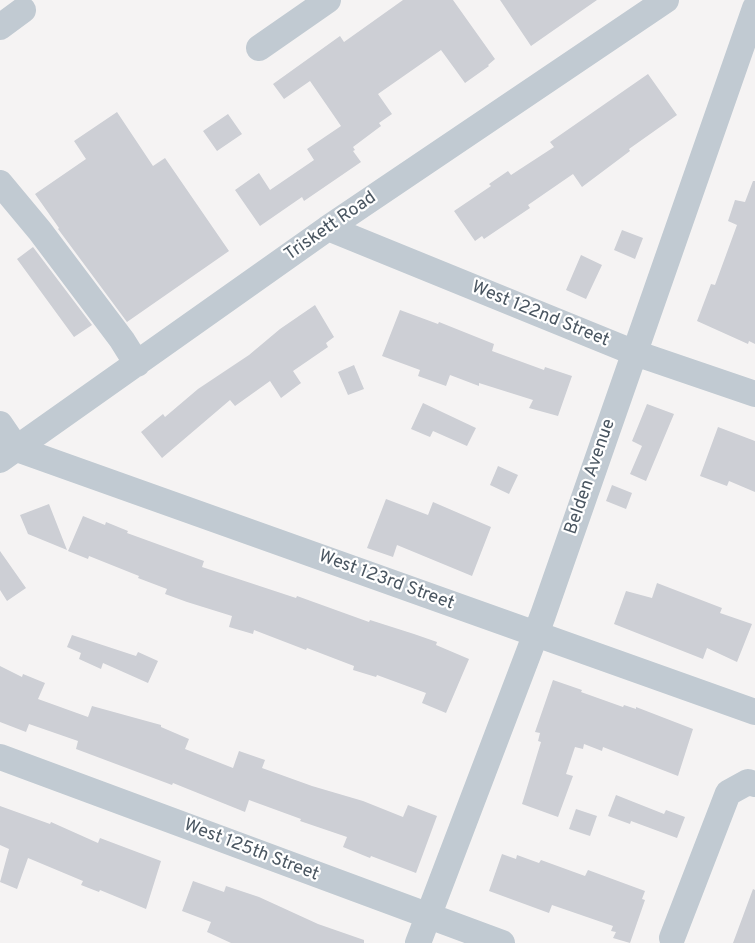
<!DOCTYPE html>
<html>
<head>
<meta charset="utf-8">
<style>
  body { margin:0 }
  canvas { display:block; background:#f5f3f3 }
</style>
</head>
<body>
<canvas width="755" height="943"></canvas>
<script>
const c = document.querySelector('canvas').getContext('2d');
c.lineJoin = 'round';
function fillPath(path, color) { c.fillStyle = color; c.fill(path, 'evenodd'); }
const shape = rows => new Path2D(rows.map(r => 'M' + r).join(''));
function strokePath(path, color, width, dash) { c.strokeStyle = color; c.lineWidth = width; c.lineCap = dash ? 'butt' : 'round'; c.setLineDash(dash || []); c.stroke(path); }
function drawText(font, color, halo, rows, align = 'center') {
  c.font = font + ' Overpass,sans-serif'; c.lineWidth = 4.5; c.setLineDash([]); c.textBaseline = 'middle'; c.strokeStyle = halo; c.fillStyle = color; for (const [text, x, y, turn = 0] of rows) {
    c.save(); c.translate(x, y); c.rotate((+turn || 0) * Math.PI / 180); c.textAlign = isNaN(turn) ? turn : align; if (halo) c.strokeText(text, 0, 0); c.fillText(text, 0, 0); c.restore();
  }
}
fillPath(shape([
  [403,0,453,0,495,59,488,65,489,66,465,83,441,50,378,94,392,114,379,123,381,126,353,147,355,150,353,151,361,162,304,201,302,197,260,226,235,190,259,173,270,190,314,160,307,149,341,126,310,81,284,99,273,84,340,36,344,42],
  [500,0,597,0,531,46],
  [648,74,677,115,629,149,630,151,582,187,573,174,528,205,530,208,484,239,482,236,475,241,454,211,491,186,489,184,508,171,511,175,554,147,550,142],
  [117,112,153,166,165,158,229,251,127,322,58,229,59,228,35,194,86,159,74,141],
  [228,114,242,134,217,151,203,131],
  [753,181,755,181,755,344,749,341,748,344,697,321,711,284,715,285,737,225,728,221,735,200,745,202],
  [622,230,643,238,635,259,614,250],
  [33,247,92,325,74,337,17,259],
  [581,255,602,265,586,299,566,290],
  [315,305,334,337,326,343,328,347,293,371,301,383,281,398,270,381,235,406,230,400,162,458,141,432,163,414,165,417,198,389,249,355,280,329],
  [400,310,438,324,439,322,494,344,492,351,544,370,545,367,572,376,558,416,529,408,533,400,479,383,479,386,450,375,446,386,418,376,420,370,382,356],
  [354,365,364,389,348,395,338,372],
  [423,403,476,428,467,446,433,431,430,437,411,429],
  [647,404,674,414,646,481,630,474,642,446,632,441],
  [718,427,755,441,755,492,729,481,727,486,700,476],
  [498,466,518,475,509,494,490,485],
  [612,485,632,493,626,509,606,501],
  [386,499,428,515,433,502,491,527,472,576,397,545,393,557,367,548],
  [49,504,67,550,28,534,20,515],
  [83,516,105,525,106,522,128,531,127,533,204,561,202,567,296,598,297,596,369,622,370,620,414,634,437,642,436,645,469,659,446,713,422,703,426,693,377,675,376,677,353,670,354,666,307,648,306,650,254,630,253,634,229,627,232,616,187,602,165,594,167,589,138,578,139,576,89,556,88,559,68,551],
  [0,551,26,588,7,601,0,590],
  [657,583,722,608,720,613,752,624,737,662,707,648,703,659,614,624,626,591,652,598],
  [72,635,136,656,138,652,158,661,148,683,103,663,101,669,79,659,81,653,67,647],
  [0,666,22,677,23,674,45,683,38,699,88,717,92,706,161,725,161,727,189,739,185,749,233,768,239,751,265,760,262,768,312,786,363,801,403,817,408,805,437,816,416,873,371,856,370,858,343,847,347,837,300,821,301,819,249,800,245,812,173,783,172,785,76,749,78,741,29,724,26,732,0,722],
  [553,680,582,690,581,692,623,707,624,705,636,709,636,707,693,729,678,776,603,747,602,751,584,744,583,749,575,747,566,774,573,776,558,817,522,804,541,742,538,741,540,733,535,732],
  [616,795,664,814,666,810,685,817,677,838,631,821,630,824,608,816],
  [0,806,50,824,51,822,98,843,100,838,161,861,146,909,100,890,99,892,81,885,83,881,28,858,17,889,0,882,9,849,0,845],
  [576,809,597,816,590,836,569,829],
  [502,854,516,859,517,855,539,863,541,860,585,876,588,870,645,891,642,899,645,900,630,943,613,938,616,932,611,931,613,926,552,905,549,913,489,891],
  [193,881,224,892,226,886,259,897,318,924,364,940,364,943,231,943,207,932,211,922,182,911],
  [753,889,755,890,755,943,733,943]
]), '#cdcfd5');
strokePath(shape([
  [0,27,23,10],
  [259,48,328,0],
  [0,183,40,231,122,340,137,364],
  [328,228,635,353,755,394],
  [0,424,17,449,755,712],
  [0,460,328,228,666,0],
  [0,757,502,943],
  [672,938,728,793,748,782,755,784],
  [418,943,543,615,755,8]
]), '#c1cad2', 26);
drawText('18px', '#4a5661', '#fff', [
  ["Triskett Road",331,227,-35],
  ["West 122nd Street",540,315,22],
  ["Belden Avenue",591,477,-71],
  ["West 123rd Street",386,581,20],
  ["West 125th Street",251,851,21]
]);
</script>
</body>
</html>
